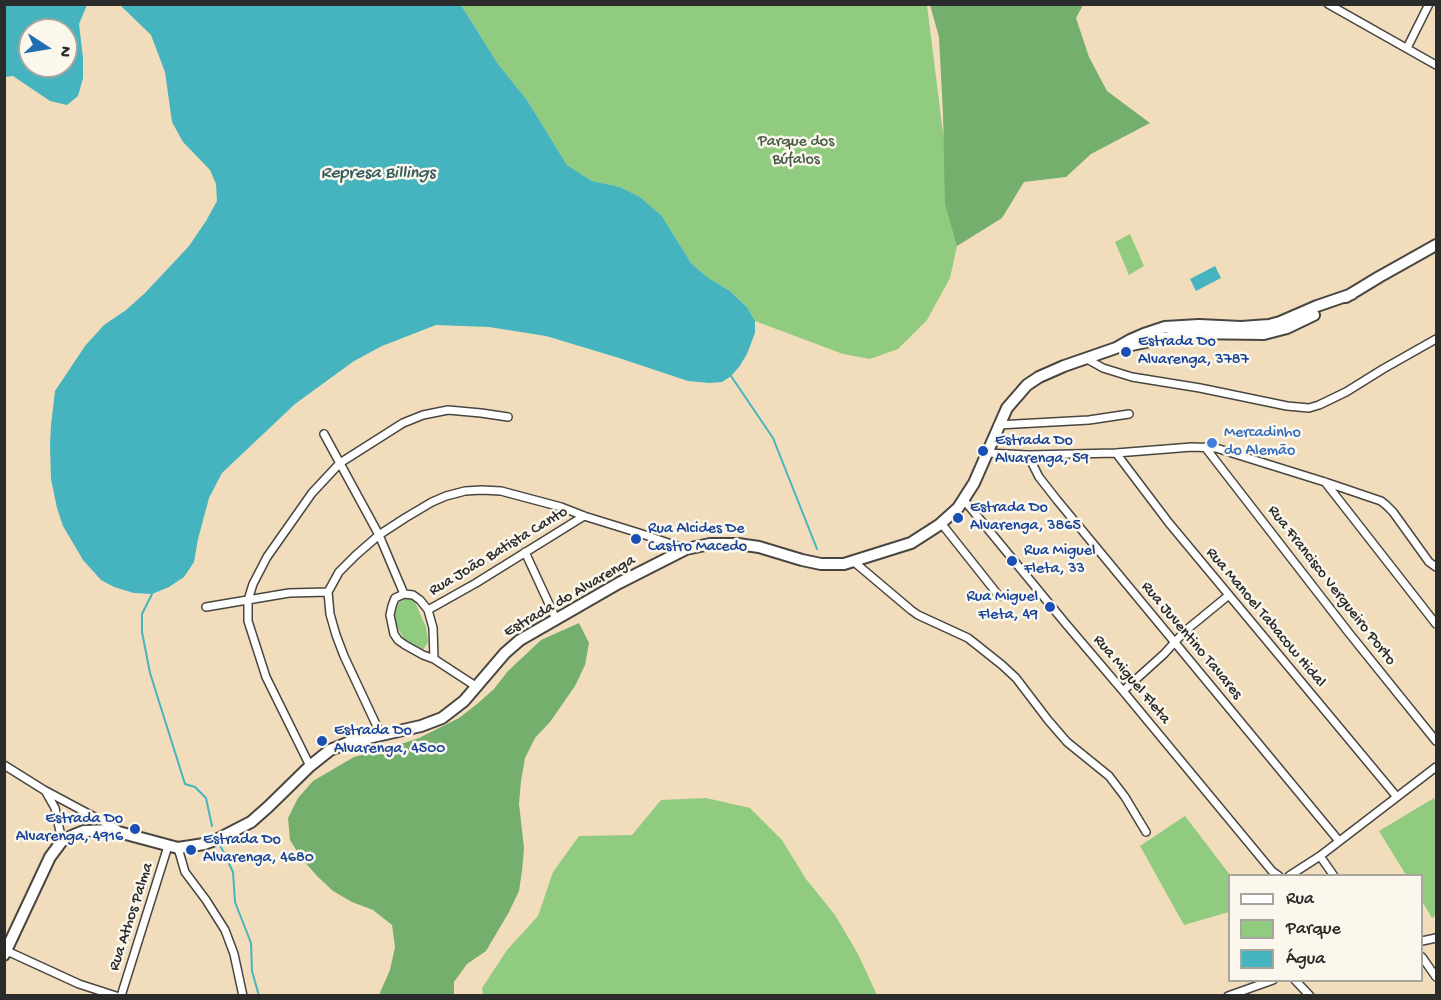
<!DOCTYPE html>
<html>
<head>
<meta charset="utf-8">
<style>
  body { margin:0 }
  #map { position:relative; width:1441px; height:1000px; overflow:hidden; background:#f1ddbc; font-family:"Gochi Hand",sans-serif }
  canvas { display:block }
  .frame { position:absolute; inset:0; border:6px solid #2b2b2b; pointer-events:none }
  .legend { position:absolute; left:1228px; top:874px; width:195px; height:108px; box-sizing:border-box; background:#fbf7ec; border:2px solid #a8a59f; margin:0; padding:8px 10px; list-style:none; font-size:18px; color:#2b2b2b }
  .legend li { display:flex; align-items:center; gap:12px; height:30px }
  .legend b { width:30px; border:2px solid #a8a59f }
  .north { position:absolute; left:18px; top:18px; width:60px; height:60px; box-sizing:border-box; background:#fbf7ec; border:2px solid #a8a59f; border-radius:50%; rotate:102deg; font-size:16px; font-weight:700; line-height:24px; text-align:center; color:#2b2b2b }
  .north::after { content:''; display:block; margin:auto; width:21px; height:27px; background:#1f6fb2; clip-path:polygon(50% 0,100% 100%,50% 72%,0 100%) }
</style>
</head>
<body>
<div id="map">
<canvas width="1441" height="1000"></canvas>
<div class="frame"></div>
<ul class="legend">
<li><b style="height:8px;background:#fff"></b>Rua</li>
<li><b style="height:16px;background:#90cb7f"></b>Parque</li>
<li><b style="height:16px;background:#45b4be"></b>Água</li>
</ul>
<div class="north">N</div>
</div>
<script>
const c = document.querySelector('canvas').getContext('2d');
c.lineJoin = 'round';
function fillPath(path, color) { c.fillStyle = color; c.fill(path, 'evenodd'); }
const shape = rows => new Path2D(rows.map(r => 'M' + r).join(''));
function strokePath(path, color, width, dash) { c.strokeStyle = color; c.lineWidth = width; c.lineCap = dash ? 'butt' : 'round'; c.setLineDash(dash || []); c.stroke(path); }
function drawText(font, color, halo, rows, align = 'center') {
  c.font = font + ' "Gochi Hand",sans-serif'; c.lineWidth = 5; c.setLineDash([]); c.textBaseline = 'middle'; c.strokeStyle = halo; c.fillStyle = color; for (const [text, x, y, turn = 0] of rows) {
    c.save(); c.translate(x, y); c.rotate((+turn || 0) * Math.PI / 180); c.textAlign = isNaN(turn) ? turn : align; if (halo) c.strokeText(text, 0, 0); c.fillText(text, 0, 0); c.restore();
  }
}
fillPath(shape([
  [461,5,927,5,957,246,950,278,927,320,898,349,870,359,843,354,755,321,747,307,739,299,730,291,707,277,691,263,662,216,640,197,620,187,592,181,567,165,527,100,498,64],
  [1130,234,1144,266,1129,275,1115,242],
  [402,596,408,596,414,600,426,627,428,642,423,650,404,639,395,623,395,612],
  [706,798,750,808,782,840,806,879,835,915,858,954,877,995,483,995,482,988,507,950,538,916,553,872,579,836,632,835,661,800],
  [1434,798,1436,802,1436,915,1432,918,1422,901,1422,876,1406,875,1379,831],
  [1185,816,1230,875,1229,912,1184,925,1140,846]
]), '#90cb7f');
fillPath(shape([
  [930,5,1083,5,1076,18,1089,57,1107,91,1150,123,1091,154,1066,177,1024,182,1002,218,957,246,945,204,943,114,939,37],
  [579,623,589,643,585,665,575,686,550,722,535,738,525,758,521,781,519,804,524,848,522,871,519,891,509,912,486,951,467,964,454,982,454,995,379,995,390,970,395,947,392,925,373,910,352,902,333,891,317,876,302,859,290,840,288,818,298,798,313,781,354,757,398,745,419,738,459,718,477,704,494,689,508,671,541,640]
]), '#74af6e');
fillPath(shape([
  [5,4,87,5,79,24,83,58,83,78,78,96,67,105,50,101,13,76,5,77],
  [30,30,66,30,66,66,30,66],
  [120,5,461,5,498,64,527,100,567,165,592,181,620,187,640,197,662,216,691,263,707,277,730,291,747,307,755,321,755,333,747,354,739,367,731,376,722,382,709,383,688,381,619,358,546,336,489,327,436,325,382,346,354,361,295,404,222,473,209,498,198,539,194,562,184,577,169,587,152,594,134,593,114,587,101,580,83,560,63,526,57,508,51,479,50,446,51,425,55,391,85,346,104,325,126,310,145,293,189,246,206,221,217,201,216,184,210,170,183,142,172,122,165,72,151,35],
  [1215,266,1221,278,1196,291,1190,279]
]), '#45b4be');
strokePath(shape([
  [731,376,773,438,817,549],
  [152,594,142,614,142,632,150,673,185,784,195,787,206,798,212,826],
  [220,845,233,872,235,902,251,943,252,971,259,996]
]), '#45b4be', 2);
const minor = shape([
  [1328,4,1436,65],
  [1407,48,1429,4],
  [1087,359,1103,368,1132,377,1200,388,1287,406,1309,408,1319,405,1346,392,1383,369,1436,339],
  [998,425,1089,420,1129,414],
  [324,434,379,535,404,594],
  [1205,447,1349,633,1436,741],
  [987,453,1028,455,1116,453,1192,447,1216,448,1325,482,1381,501,1386,505,1393,512,1429,562,1436,567],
  [1116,453,1169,523,1397,797],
  [1028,455,1039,477,1057,500,1339,841],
  [1325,482,1436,624],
  [964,500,1066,624,1123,691,1272,871,1279,876],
  [941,523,999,596],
  [525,552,556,619],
  [853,561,911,610,918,615,968,638,1002,665,1016,678,1048,720,1067,742,1109,776,1125,797,1146,832],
  [404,594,413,595,420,600,428,610,433,628,434,659,423,655,405,645,398,640,394,634,390,615,392,606,395,598,404,594],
  [206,607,289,593,328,592],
  [428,610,476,583,584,516],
  [434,659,477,687],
  [1123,691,1164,654,1185,631,1229,595],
  [381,735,344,656,336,635,330,614,328,592,339,572,356,555,379,535,405,518,432,502,446,496,465,491,482,490,501,491,561,507,584,516,639,533,686,549],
  [4,765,44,790,117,829],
  [310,766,266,677,248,621,248,600,253,584,267,557,312,493,340,463,403,423,423,415,448,410,481,413,508,417],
  [46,792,55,808,62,841],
  [178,848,185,872,206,900,225,930,234,954,243,996],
  [1320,856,1334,876],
  [1289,876,1320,856,1436,767],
  [1422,941,1436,938],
  [7,951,79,984,116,996],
  [1422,957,1436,977],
  [1295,980,1310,996],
  [121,996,168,846],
  [1228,996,1273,980]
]);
const primary = shape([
  [1346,297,1379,277,1436,245],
  [1122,347,1188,333,1264,334,1287,328,1314,315],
  [4,955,50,857,62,841,74,835,84,831,111,830,178,848,204,844,218,839,251,822,268,807,310,766,330,750,350,742,421,726,442,718,464,701,505,653,520,640,619,583,686,549,710,544,738,544,759,547,802,560,821,564,844,564,911,543,939,525,958,508,974,483,1007,408,1027,385,1039,377,1064,366,1116,348,1130,340,1144,334,1165,327,1199,325,1241,327,1269,325,1280,322,1317,306,1352,294]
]);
strokePath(minor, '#494641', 10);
strokePath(primary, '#494641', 14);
strokePath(minor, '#fff', 7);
strokePath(primary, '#fff', 10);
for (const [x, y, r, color] of [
  [1126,352,6,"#1a4fb4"],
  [1212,443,6,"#3f7fe0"],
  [983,451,6,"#1a4fb4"],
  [958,518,6,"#1a4fb4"],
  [636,539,6,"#1a4fb4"],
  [1012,561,6,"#1a4fb4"],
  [1050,607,6,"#1a4fb4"],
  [322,741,6,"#1a4fb4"],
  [135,829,6,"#1a4fb4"],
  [191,850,6,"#1a4fb4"]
]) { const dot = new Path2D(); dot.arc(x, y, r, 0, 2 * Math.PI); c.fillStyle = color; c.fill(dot); strokePath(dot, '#fbf7ec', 2); }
drawText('16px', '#495b44', '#fbf7ec', [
  ["Parque dos",796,143],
  ["Búfalos",796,161]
]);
drawText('16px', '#164399', '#fbf7ec', [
  ["Estrada Do",1138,343],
  ["Alvarenga, 3787",1138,361],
  ["Estrada Do",995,442],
  ["Alvarenga, 59",995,460],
  ["Estrada Do",970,509],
  ["Alvarenga, 3865",970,527],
  ["Rua Alcides De",648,530],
  ["Castro Macedo",648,548],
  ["Rua Miguel",1024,552],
  ["Fleta, 33",1024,570],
  ["Rua Miguel",1038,598,"right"],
  ["Fleta, 49",1038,616,"right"],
  ["Estrada Do",334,732],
  ["Alvarenga, 4500",334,750],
  ["Estrada Do",123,820,"right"],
  ["Alvarenga, 4916",123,838,"right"],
  ["Estrada Do",203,841],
  ["Alvarenga, 4680",203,859]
], 'left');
drawText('16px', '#366cbe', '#fbf7ec', [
  ["Mercadinho",1224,434],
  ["do Alemão",1224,452]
], 'left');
drawText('16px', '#2b2b2b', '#fbf7ec', [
  ["Rua João Batista Canto",499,552,-31],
  ["Rua Francisco Vergueiro Porto",1331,586,52],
  ["Estrada do Alvarenga",570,597,-30],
  ["Rua Manoel Tabacow Hidal",1265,618,50],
  ["Rua Juventino Tavares",1191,641,50],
  ["Rua Miguel Fleta",1131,680,50],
  ["Rua Athos Palma",132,917,-72]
]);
drawText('italic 18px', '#345b5e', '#fbf7ec', [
  ["Represa Billings",378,174]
]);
</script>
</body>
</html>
